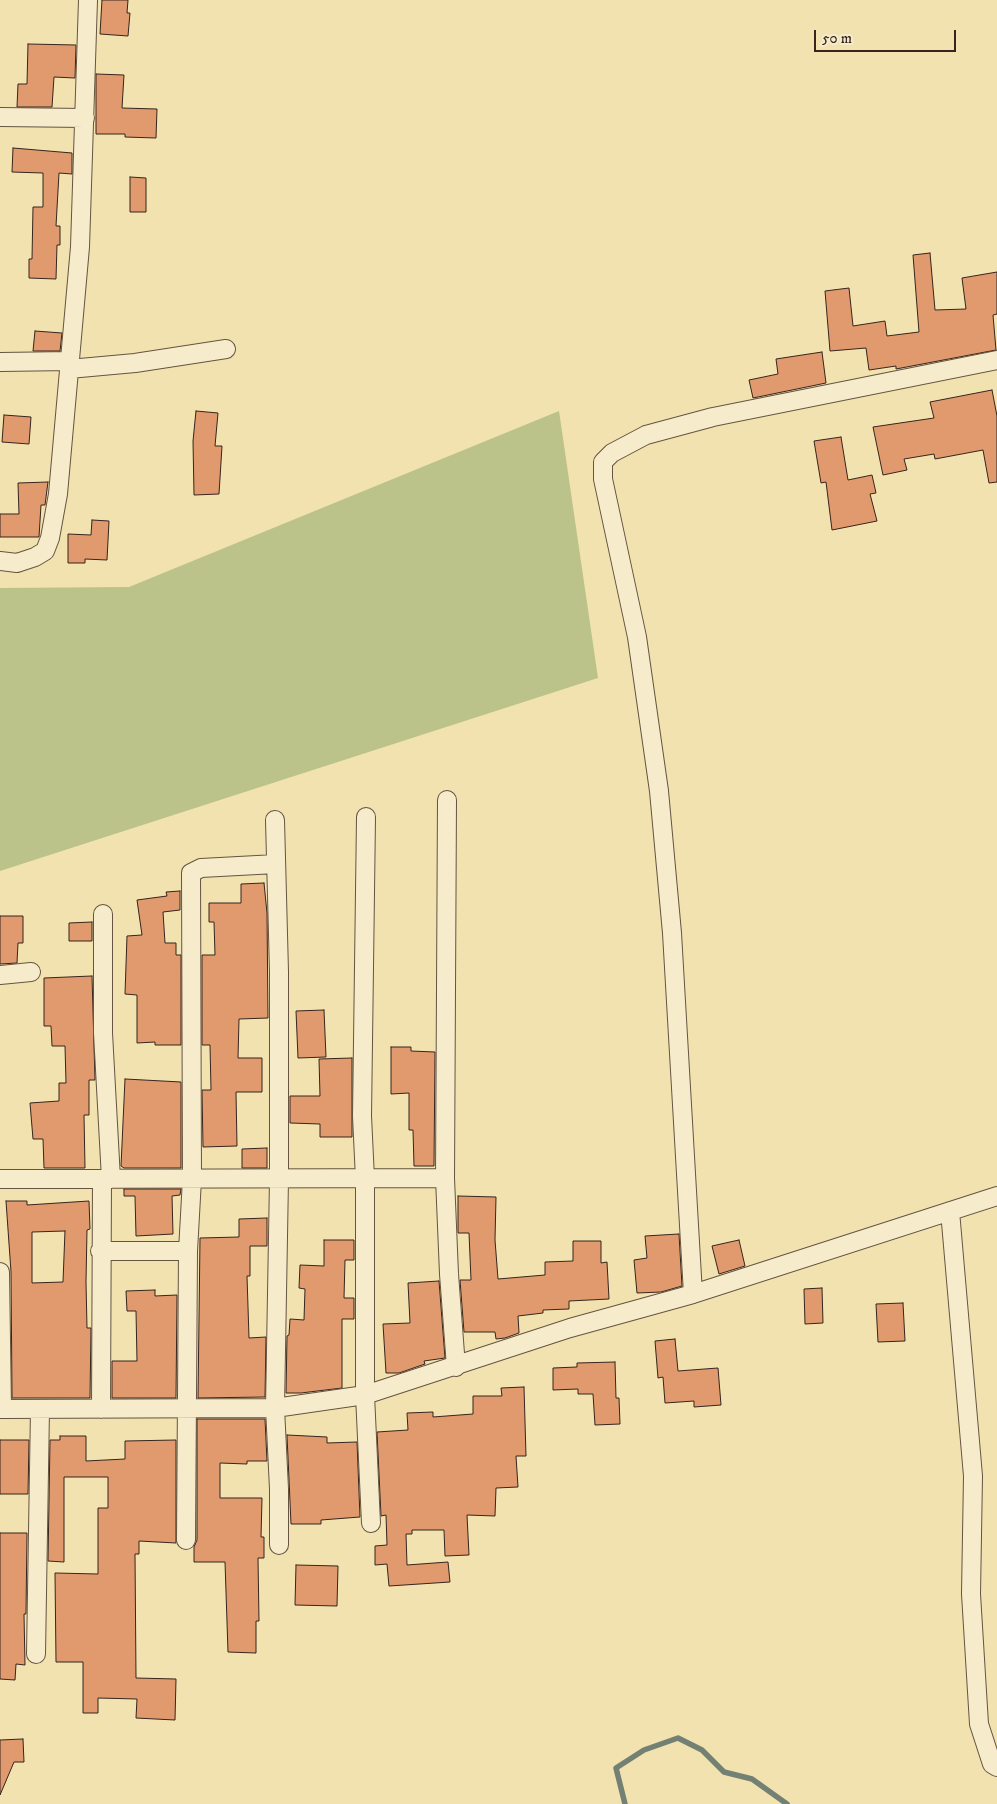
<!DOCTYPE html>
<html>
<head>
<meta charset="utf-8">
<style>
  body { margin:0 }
  #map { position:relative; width:997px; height:1804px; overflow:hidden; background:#f1e2af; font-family:"IM FELL DW Pica",serif }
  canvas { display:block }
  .scale { position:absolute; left:814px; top:30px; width:142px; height:22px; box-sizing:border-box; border:2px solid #36241d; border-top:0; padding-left:6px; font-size:15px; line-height:18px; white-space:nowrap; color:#36241d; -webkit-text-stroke:4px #f6eccb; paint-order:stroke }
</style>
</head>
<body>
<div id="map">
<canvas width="997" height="1804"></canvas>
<div class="scale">50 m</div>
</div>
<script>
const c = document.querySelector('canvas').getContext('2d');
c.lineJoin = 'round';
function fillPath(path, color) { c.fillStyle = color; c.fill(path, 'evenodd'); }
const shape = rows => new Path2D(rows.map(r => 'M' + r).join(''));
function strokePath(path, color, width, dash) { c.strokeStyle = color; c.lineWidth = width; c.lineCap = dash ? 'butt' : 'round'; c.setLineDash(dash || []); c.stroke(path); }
fillPath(shape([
  [559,411,598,678,0,871,0,588,129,587]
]), '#bbc38a');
strokePath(shape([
  [625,1804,616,1768,644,1750,678,1738,702,1750,724,1772,752,1779,787,1804]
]), '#738074', 5.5);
const building = shape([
  [102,0,128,0,127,13,130,13,128,36,100,34,102,0],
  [28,44,76,45,75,78,54,77,52,107,17,107,18,84,27,84,28,44],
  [96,74,124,75,122,108,157,109,156,138,125,137,125,134,96,134,96,74],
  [13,148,72,153,72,174,59,173,56,226,60,226,60,245,57,245,56,279,29,278,29,259,32,259,33,207,43,207,43,173,12,172,13,148],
  [130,177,146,178,146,212,130,212,130,177],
  [930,253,935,310,966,309,962,278,997,272,997,314,993,315,996,350,896,369,896,366,869,370,866,348,830,351,825,291,849,288,853,326,885,321,887,336,919,332,913,255,930,253],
  [35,331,62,333,60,351,33,351,35,331],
  [822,352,826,383,753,398,749,380,778,374,776,359,822,352],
  [992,390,997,416,997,482,989,483,983,450,935,459,934,454,904,459,907,470,883,475,873,427,934,418,930,402,992,390],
  [196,411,218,413,215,446,222,446,219,494,194,495,193,441,196,411],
  [4,415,31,417,29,444,2,442,4,415],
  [841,437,848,480,872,475,876,493,870,494,877,521,832,530,826,482,821,483,814,441,841,437],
  [48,482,45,505,41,505,39,537,0,537,0,514,19,514,18,483,48,482],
  [92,520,109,521,107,560,85,559,85,563,68,563,68,534,91,535,92,520],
  [264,883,267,913,268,1018,239,1019,238,1058,262,1058,262,1092,236,1092,237,1146,203,1147,202,1090,211,1090,210,1045,202,1045,202,955,215,955,214,922,209,922,209,903,241,903,241,884,264,883],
  [180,891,180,910,163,912,165,943,176,943,176,955,181,955,181,1045,155,1045,155,1042,137,1043,137,995,125,994,127,936,142,935,137,900,167,896,166,892,180,891],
  [0,916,23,916,23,943,18,943,17,963,0,964,0,916],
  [92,922,92,941,69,941,69,923,92,922],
  [92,976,95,1080,89,1080,89,1115,84,1115,85,1168,44,1168,43,1139,33,1139,30,1103,59,1101,59,1083,66,1083,65,1046,52,1046,51,1026,44,1026,44,978,92,976],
  [324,1010,326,1057,298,1058,296,1011,324,1010],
  [391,1047,411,1047,411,1051,435,1052,434,1166,414,1166,413,1130,409,1130,409,1093,391,1094,391,1047],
  [352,1058,352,1137,320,1137,320,1124,290,1123,290,1096,320,1096,319,1059,352,1058],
  [125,1079,181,1082,181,1168,124,1168,121,1166,125,1079],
  [267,1148,267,1168,242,1168,242,1149,267,1148],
  [124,1189,181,1189,180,1195,172,1196,173,1234,136,1236,135,1196,124,1196,124,1189],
  [458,1196,496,1197,495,1240,498,1279,545,1275,545,1262,573,1261,573,1241,601,1241,601,1263,607,1262,609,1299,569,1301,569,1309,543,1310,543,1313,518,1316,519,1333,505,1338,496,1339,495,1332,464,1332,460,1280,471,1280,469,1233,458,1233,458,1196],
  [6,1201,27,1201,27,1205,89,1201,90,1229,87,1230,86,1282,87,1328,91,1328,90,1398,12,1398,11,1272,6,1201],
  [65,1231,63,1282,32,1283,32,1232,65,1231],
  [267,1218,267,1246,250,1246,250,1276,247,1276,249,1338,266,1337,265,1397,198,1398,200,1238,239,1237,239,1219,267,1218],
  [679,1234,682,1286,661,1292,637,1293,634,1260,647,1258,645,1236,679,1234],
  [324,1240,354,1240,354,1260,345,1260,344,1298,354,1298,354,1319,342,1319,342,1388,301,1393,286,1393,287,1336,289,1335,290,1319,304,1320,305,1289,299,1288,300,1265,324,1266,324,1240],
  [739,1240,745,1266,719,1274,712,1246,739,1240],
  [439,1281,445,1358,424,1361,425,1364,399,1373,386,1373,383,1324,410,1323,408,1283,439,1281],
  [822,1288,823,1323,805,1324,804,1289,822,1288],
  [155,1290,155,1296,177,1295,176,1398,112,1398,112,1361,137,1361,136,1311,127,1311,126,1291,155,1290],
  [903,1303,905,1341,878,1342,876,1304,903,1303],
  [675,1339,678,1371,718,1368,721,1405,694,1407,694,1401,665,1403,663,1377,658,1378,655,1341,675,1339],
  [615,1362,616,1398,619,1398,620,1424,595,1425,593,1394,578,1394,578,1389,553,1390,553,1368,577,1367,577,1363,615,1362],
  [524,1387,526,1456,516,1456,518,1487,496,1488,495,1516,467,1515,469,1555,445,1556,444,1530,412,1530,412,1534,406,1534,407,1565,448,1562,450,1582,389,1586,387,1564,375,1565,375,1546,387,1545,386,1515,381,1516,377,1432,408,1430,407,1413,433,1412,433,1417,473,1414,473,1396,502,1396,501,1388,524,1387],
  [197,1419,265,1419,267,1461,247,1461,247,1464,220,1463,220,1498,262,1498,261,1537,264,1537,264,1558,258,1558,259,1621,256,1621,256,1653,228,1652,225,1562,194,1562,194,1547,197,1540,197,1419],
  [287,1435,327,1437,327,1443,357,1442,360,1517,321,1520,321,1524,291,1524,287,1435],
  [60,1436,86,1436,86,1461,125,1459,125,1441,176,1440,176,1543,139,1541,139,1554,135,1554,136,1678,176,1679,175,1720,136,1718,137,1699,98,1698,98,1713,83,1713,83,1662,56,1662,55,1573,98,1574,98,1508,108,1508,108,1477,64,1477,64,1562,48,1561,50,1440,60,1440,60,1436],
  [0,1440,29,1440,28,1494,0,1494,0,1440],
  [0,1533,27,1533,26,1614,24,1614,25,1665,16,1664,15,1680,0,1679,0,1533],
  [296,1565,338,1566,337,1606,295,1605,296,1565],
  [23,1739,24,1762,14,1762,0,1795,0,1740,23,1739]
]);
fillPath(building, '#e09a6e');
strokePath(building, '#36241d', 1);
const minor = shape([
  [0,117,85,118],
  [0,362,70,361],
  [69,369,135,363,226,349],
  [0,561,17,563,35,557,45,551,50,538,58,494,80,247,88,0],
  [447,800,445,1178,449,1274,456,1367],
  [366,817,362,1116,365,1179,365,1395,371,1523],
  [275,820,279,972,279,1179,275,1408,279,1489,279,1545],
  [103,914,103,1033,111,1179],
  [0,975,31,972],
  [0,1179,445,1178],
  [950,1211,973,1476,971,1594,979,1724,992,1764,997,1767],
  [100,1251,188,1251],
  [0,1272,2,1409],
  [693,1294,672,933,659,791,637,637,603,479,603,462,612,453,646,435,713,417,997,360],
  [0,1409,275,1408,365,1395,570,1328,693,1294,997,1196],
  [101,1409,102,1179],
  [186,1540,188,1251,192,1179,191,873,201,868,276,864],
  [36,1654,40,1409]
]);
strokePath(minor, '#655442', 20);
strokePath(minor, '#f6eccb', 18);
</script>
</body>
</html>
